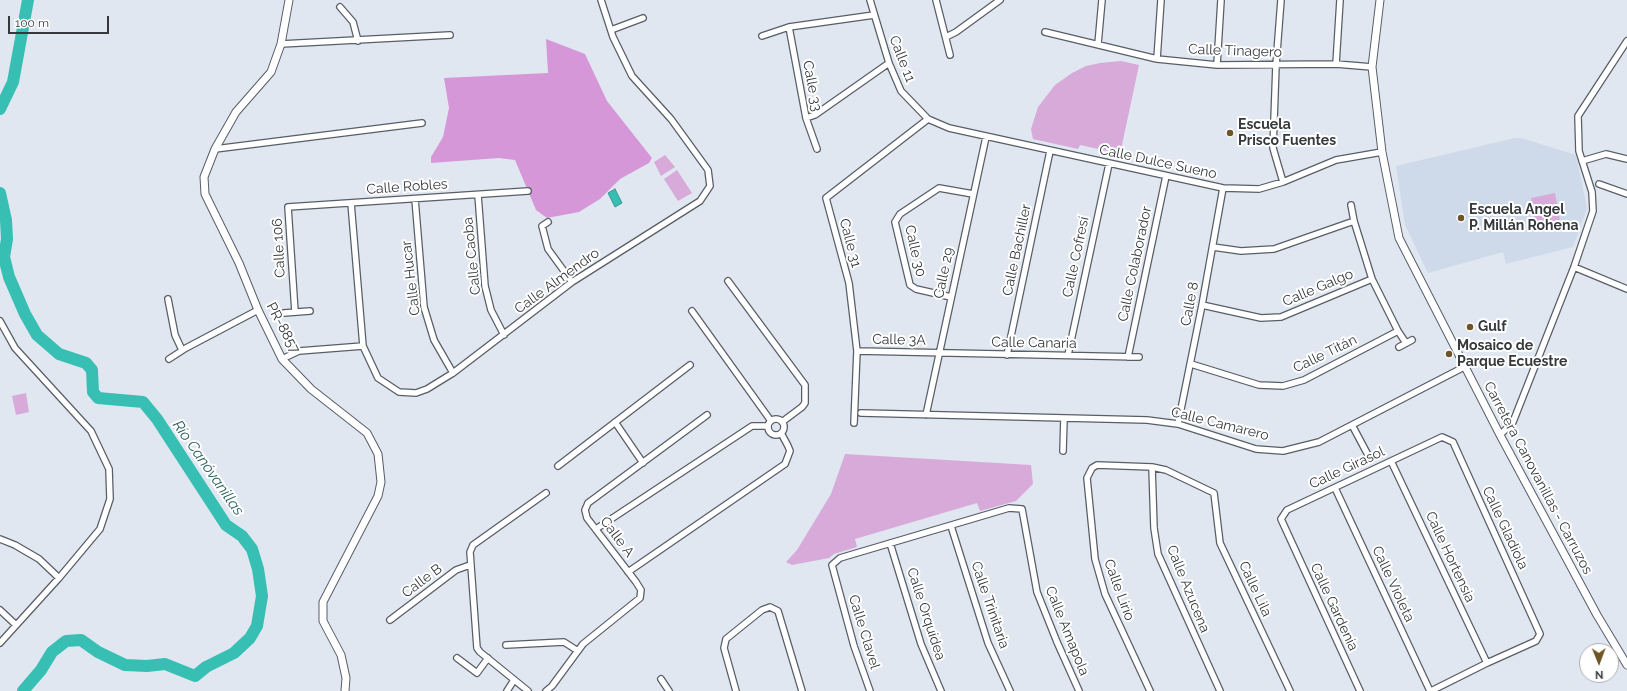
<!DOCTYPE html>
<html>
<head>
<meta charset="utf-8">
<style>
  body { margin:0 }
  #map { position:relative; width:1627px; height:691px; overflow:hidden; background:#e0e7f1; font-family:Raleway,sans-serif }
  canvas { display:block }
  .north { position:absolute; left:1579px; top:643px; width:40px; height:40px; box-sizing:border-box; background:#fff; border:1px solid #afb0b1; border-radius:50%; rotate:179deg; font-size:11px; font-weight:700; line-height:16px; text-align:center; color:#36393c }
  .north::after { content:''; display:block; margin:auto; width:14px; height:18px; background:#6e5526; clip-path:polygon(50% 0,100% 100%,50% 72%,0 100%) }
  .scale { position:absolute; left:8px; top:16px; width:101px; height:18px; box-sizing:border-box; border:2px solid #36393c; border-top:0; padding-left:5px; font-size:12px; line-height:14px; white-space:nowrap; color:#36393c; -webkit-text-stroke:3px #fff; paint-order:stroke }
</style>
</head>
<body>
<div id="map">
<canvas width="1627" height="691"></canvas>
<div class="north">N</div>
<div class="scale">100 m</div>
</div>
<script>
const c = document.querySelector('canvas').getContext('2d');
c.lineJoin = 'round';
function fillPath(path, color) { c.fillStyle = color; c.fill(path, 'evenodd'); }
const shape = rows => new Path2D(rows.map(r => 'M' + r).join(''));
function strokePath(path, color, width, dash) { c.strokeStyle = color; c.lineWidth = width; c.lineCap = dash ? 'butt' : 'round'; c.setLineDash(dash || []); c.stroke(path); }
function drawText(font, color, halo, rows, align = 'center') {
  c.font = font + ' Raleway,sans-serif'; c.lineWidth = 4; c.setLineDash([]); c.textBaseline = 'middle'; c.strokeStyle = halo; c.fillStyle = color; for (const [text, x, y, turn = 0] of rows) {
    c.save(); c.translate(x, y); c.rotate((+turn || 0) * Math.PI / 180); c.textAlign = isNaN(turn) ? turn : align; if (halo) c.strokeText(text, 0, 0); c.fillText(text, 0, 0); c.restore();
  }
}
fillPath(shape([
  [1515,138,1521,138,1576,155,1587,208,1573,247,1506,264,1503,252,1428,273,1405,225,1396,166]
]), '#ced9e9');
fillPath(shape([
  [1121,61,1139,65,1122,145,1119,151,1112,152,1080,145,1078,149,1033,139,1031,129,1038,107,1055,85,1072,73,1086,66,1100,63],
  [665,155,675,167,661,176,654,162],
  [677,170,692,193,678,201,664,179],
  [1555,193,1561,226,1537,230,1531,198],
  [26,393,29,412,16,415,12,396],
  [845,454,1031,465,1033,484,1016,501,980,511,977,503,855,539,857,547,834,554,829,558,792,565,786,562,797,550,831,494]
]), '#d7aad9');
fillPath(shape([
  [546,39,585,54,607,101,652,158,649,163,620,179,600,199,579,212,547,218,536,210,515,160,499,158,431,163,431,157,443,137,449,108,444,78,548,73]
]), '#d697d9');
const water = shape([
  [615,189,622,203,615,207,608,193,615,189]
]);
fillPath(water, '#37bfb3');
strokePath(water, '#37978f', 1);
strokePath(shape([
  [0,109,13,82,28,0],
  [0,193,6,220,7,239,4,257,9,277,25,314,37,335,59,354,86,363,92,370,93,392,98,398,143,402,157,419,226,525,242,536,252,549,258,569,262,596,257,626,250,638,234,653,206,667,195,676,165,664,147,666,125,665,98,652,81,640,66,641,52,652,41,670,23,691]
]), '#37bfb3', 12);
const minor = shape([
  [870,0,889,63,901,91,928,119,949,128,1223,188,1259,189,1283,182,1336,160,1382,152],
  [936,0,950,55],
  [1281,0,1276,65,1273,148,1283,182],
  [340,7,353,22,358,41],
  [789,27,806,118,817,149],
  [611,30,643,18],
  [1045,32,1157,59,1217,65,1336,64,1372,67],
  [762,36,789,27,874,15],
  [946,37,956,32,1000,0],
  [281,44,450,35],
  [1098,44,1102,0],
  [1157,59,1161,0],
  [1336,64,1340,0],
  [1217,65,1221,0],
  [806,118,815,115,889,63],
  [215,149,422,123],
  [1582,161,1606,154,1627,159],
  [1599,184,1627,194],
  [478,195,485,286,491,310,504,335],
  [415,199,424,307,434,340,453,373],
  [351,203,363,346,378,378,399,392,416,393,427,389,453,373,572,282,700,201,710,186,708,170,671,119,632,76,613,37,601,0],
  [1351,205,1354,221,1372,279,1398,331,1406,343],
  [548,222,542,226,548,249,572,282],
  [1213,247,1241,251,1274,249,1354,221],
  [1574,267,1627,289],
  [728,281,805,385,805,403,802,407,782,422],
  [951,297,916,289,910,285,895,222,900,214,939,188,973,194],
  [168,299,175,335,182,350],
  [1202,305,1261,318,1281,317,1372,279],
  [692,311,771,421],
  [295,312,288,207,528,191],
  [284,313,310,311],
  [0,321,15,348,91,431,109,469,110,499,100,529,59,578,0,643],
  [1399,347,1412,340],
  [857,351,1139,357],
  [1007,355,1050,151],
  [1068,355,1109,164],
  [1128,357,1166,176],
  [169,359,186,348,258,310],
  [282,359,299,351,363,346],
  [1191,364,1259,385,1283,386,1304,380,1398,331],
  [861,413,1147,420,1178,424,1256,449,1283,451,1319,442,1464,367],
  [926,415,986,137],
  '768 427a8 8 0 1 1 16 0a8 8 0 1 1-16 0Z',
  [615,422,643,463],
  [854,423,857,351,849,283,826,198,928,119],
  [1178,424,1202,305,1223,188],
  [1352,425,1368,455],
  [1500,435,1513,422,1574,267,1593,211,1592,192,1579,151,1578,116,1627,41],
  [1063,451,1064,418],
  [1391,461,1487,663],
  [558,466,690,365],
  [1152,467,1154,528,1158,554,1220,691],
  [1335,488,1430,691],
  [951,526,988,643,1010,691],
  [596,529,752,426,768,426],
  [0,539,15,545,39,559,59,578],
  [890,543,921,644,941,691],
  [628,572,785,464,790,451,788,446,781,433],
  [0,610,16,625],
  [390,620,456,570,470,565],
  [506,645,564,642,578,651],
  [457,658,477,673,488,658],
  [661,679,669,691],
  [507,691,514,680],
  [528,691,480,652,477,648,470,552,473,545,546,493],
  [546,691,552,686,583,644,640,598,641,590,636,582,587,518,585,510,588,503,707,415],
  [736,691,724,648,726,639,762,610,770,607,778,611,802,691],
  [870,691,854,646,832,565,840,558,1009,508,1022,509,1037,592,1057,642,1079,691],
  [1150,691,1105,594,1095,559,1087,478,1092,468,1097,465,1152,467,1166,470,1214,493,1220,543,1290,691],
  [1360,691,1281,519,1287,510,1442,437,1453,442,1540,634,1536,641,1487,663,1431,691]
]);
const tertiary = shape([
  [289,0,281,44,271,72,236,112,215,149,204,177,205,194,239,263,258,310,282,359,311,389,367,433,378,454,381,482,378,496,323,602,323,621,341,655,346,678,345,691],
  [1380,0,1372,67,1382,152,1399,238,1500,435,1597,615,1627,665]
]);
strokePath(minor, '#585e66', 8);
strokePath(tertiary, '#585e66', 9);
strokePath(minor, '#fff', 5.5);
strokePath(tertiary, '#fff', 7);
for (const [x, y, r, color] of [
  [1230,133,4,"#6e5526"],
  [1461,218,4,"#6e5526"],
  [1470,327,4,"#6e5526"],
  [1449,354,4,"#6e5526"]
]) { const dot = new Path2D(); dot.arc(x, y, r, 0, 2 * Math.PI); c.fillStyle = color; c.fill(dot); strokePath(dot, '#fff', 1.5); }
drawText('14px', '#36393c', '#fff', [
  ["Calle Tinagero",1235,51,2],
  ["Calle 11",902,59,69],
  ["Calle 33",812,86,79],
  ["Calle Dulce Sueno",1158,162,12],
  ["Calle Robles",407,187,-4],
  ["Calle 31",850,243,75],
  ["Calle 106",279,248,-93],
  ["Calle Bachiller",1017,250,-78],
  ["Calle 30",915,251,77],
  ["Calle Caoba",472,256,-96],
  ["Calle Cofresí",1076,257,-78],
  ["Calle Colaborador",1135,264,-78],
  ["Calle 29",944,273,-78],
  ["Calle Hucar",411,278,-97],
  ["Calle Almendro",557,281,-36],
  ["Calle Galgo",1318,288,-23],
  ["Calle 8",1190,304,-79],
  ["PR-8857",283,328,62],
  ["Calle 3A",899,340,1],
  ["Calle Canaria",1034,343,1],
  ["Calle Titán",1325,354,-26],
  ["Calle Camarero",1220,424,14],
  ["Calle Girasol",1347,468,-25],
  ["Carretera Canovanillas - Carruzos",1538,478,62],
  ["Calle Gladiola",1505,528,65],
  ["Calle A",617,537,53],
  ["Calle Hortensia",1450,557,65],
  ["Calle B",422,581,-37],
  ["Calle Violeta",1393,584,65],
  ["Calle Azucena",1188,589,68],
  ["Calle Lila",1255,589,65],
  ["Calle Lirio",1119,590,70],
  ["Calle Trinitaria",990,605,71],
  ["Calle Gardenia",1334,607,65],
  ["Calle Orquídea",926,614,72],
  ["Calle Amapola",1067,631,68],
  ["Calle Clavel",864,632,73]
]);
drawText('bold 14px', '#36393c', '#fff', [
  ["Escuela",1238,125],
  ["Prisco Fuentes",1238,141],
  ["Escuela Angel",1469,210],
  ["P. Millán Rohena",1469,226],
  ["Gulf",1478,327],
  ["Mosaico de",1457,346],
  ["Parque Ecuestre",1457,362]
], 'left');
drawText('italic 15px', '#295f5a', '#fff', [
  ["Río Canóvanillas",208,468,55]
]);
</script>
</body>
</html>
